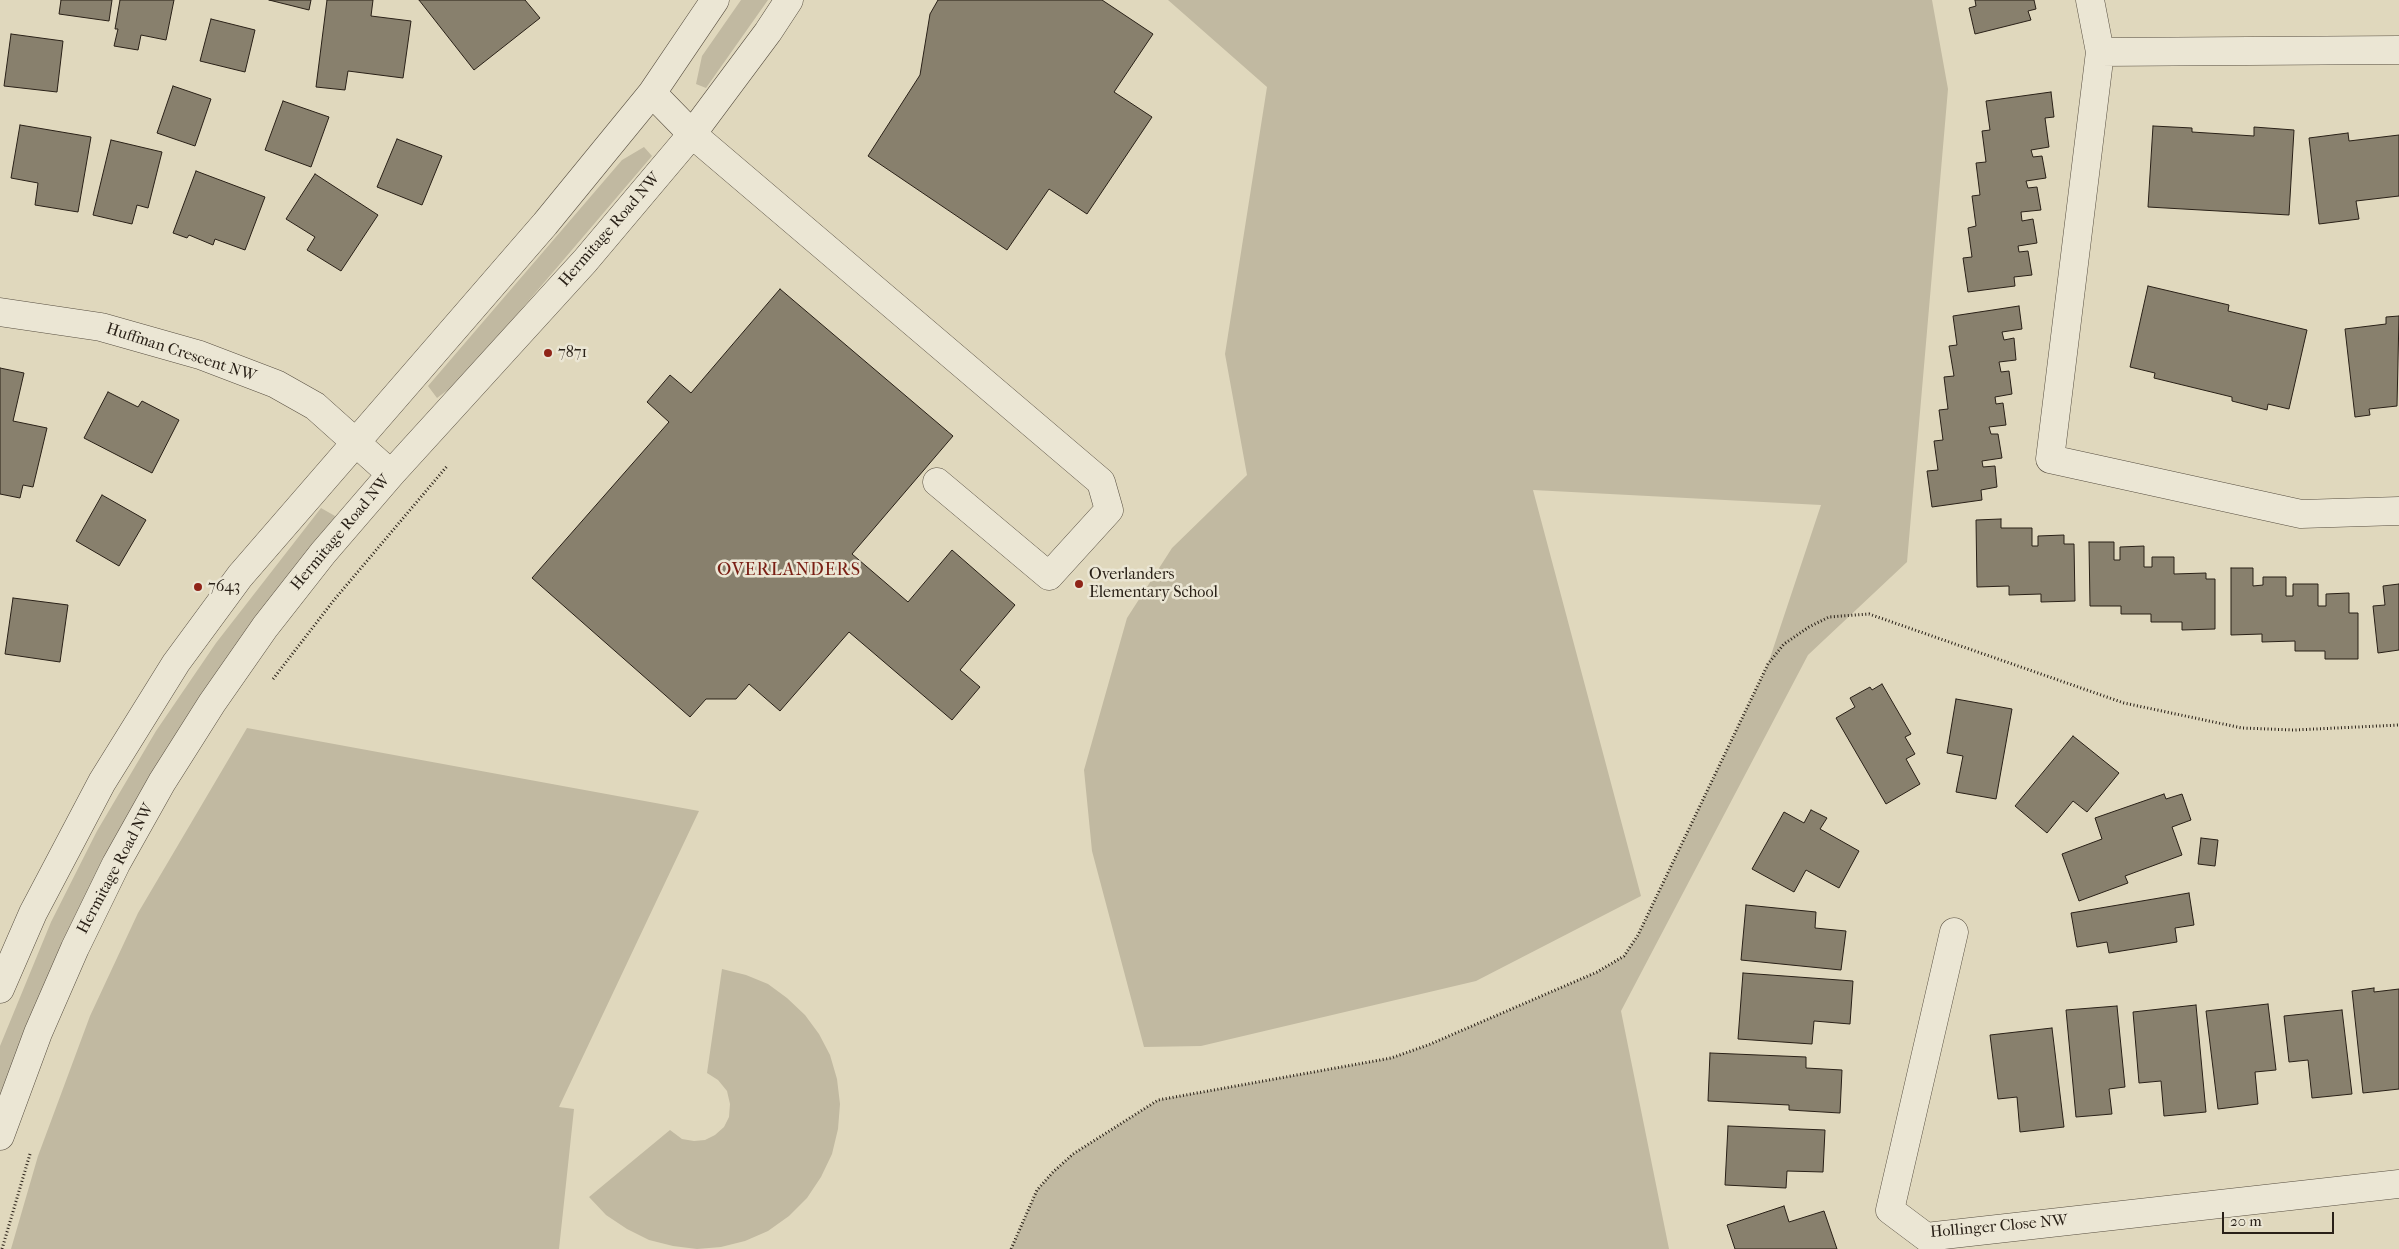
<!DOCTYPE html>
<html>
<head>
<meta charset="utf-8">
<style>
  body { margin:0 }
  #map { position:relative; width:2399px; height:1249px; overflow:hidden; background:#e0d8bd; font-family:"IM FELL French Canon",serif }
  canvas { display:block }
  .scale { position:absolute; left:2222px; top:1212px; width:112px; height:22px; box-sizing:border-box; border:2px solid #292017; border-top:0; padding-left:6px; font-size:15px; line-height:18px; white-space:nowrap; color:#292017; -webkit-text-stroke:4px #ebe6d4; paint-order:stroke }
</style>
</head>
<body>
<div id="map">
<canvas width="2399" height="1249"></canvas>
<div class="scale">20 m</div>
</div>
<script>
const c = document.querySelector('canvas').getContext('2d');
c.lineJoin = 'round';
function fillPath(path, color) { c.fillStyle = color; c.fill(path, 'evenodd'); }
const shape = rows => new Path2D(rows.map(r => 'M' + r).join(''));
function strokePath(path, color, width, dash) { c.strokeStyle = color; c.lineWidth = width; c.lineCap = dash ? 'butt' : 'round'; c.setLineDash(dash || []); c.stroke(path); }
function drawText(font, color, halo, rows, align = 'center') {
  c.font = font + ' "IM FELL French Canon",serif'; c.lineWidth = 5; c.setLineDash([]); c.textBaseline = 'middle'; c.strokeStyle = halo; c.fillStyle = color; for (const [text, x, y, turn = 0] of rows) {
    c.save(); c.translate(x, y); c.rotate((+turn || 0) * Math.PI / 180); c.textAlign = isNaN(turn) ? turn : align; if (halo) c.strokeText(text, 0, 0); c.fillText(text, 0, 0); c.restore();
  }
}
fillPath(shape([
  [741,0,768,0,706,88,696,84,702,56],
  [1168,0,1932,0,1948,89,1907,562,1808,655,1621,1011,1669,1249,1011,1249,1037,1190,1053,1172,1073,1154,1158,1100,1391,1058,1428,1045,1597,972,1624,956,1638,935,1768,664,1821,505,1533,490,1641,896,1476,981,1201,1046,1144,1047,1092,851,1084,770,1127,618,1172,548,1247,475,1225,354,1267,87],
  [644,147,652,156,461,380,437,398,428,386,622,160],
  [321,508,335,516,331,529,266,612,0,1103,0,1046,51,922,97,831,156,731,216,643],
  [247,728,699,811,559,1107,574,1109,559,1249,11,1249,38,1156,90,1016,138,913],
  [722,969,746,975,768,984,787,998,805,1015,819,1034,830,1055,837,1079,840,1104,838,1129,832,1154,821,1177,807,1198,789,1216,768,1231,745,1241,721,1247,697,1249,673,1246,649,1240,627,1229,606,1215,589,1197,670,1130,682,1139,694,1141,705,1140,715,1135,724,1127,729,1117,730,1104,727,1091,718,1080,707,1073]
]), '#c1b9a1');
const building = shape([
  [61,0,112,0,109,21,59,14,61,0],
  [120,0,174,0,166,40,141,35,138,50,114,46,118,29,115,29,120,0],
  [269,0,311,0,309,10,269,0],
  [327,0,373,0,371,16,411,21,403,78,348,71,345,90,316,87,327,0],
  [419,0,525,0,540,18,474,70,419,0],
  [938,0,1102,0,1153,34,1114,92,1152,117,1087,214,1049,189,1007,250,868,156,920,75,930,14,938,0],
  [1975,0,2034,0,2036,9,2028,11,2031,20,1975,34,1969,8,1976,6,1975,0],
  [211,19,255,30,245,72,200,61,211,19],
  [11,34,63,41,57,92,4,86,11,34],
  [173,86,211,99,195,146,157,133,173,86],
  [2051,92,2054,117,2045,118,2049,147,2031,150,2033,157,2042,156,2046,178,2026,181,2028,188,2037,187,2041,210,2021,212,2022,221,2033,219,2037,243,2018,246,2019,252,2028,251,2032,275,2014,277,2015,286,1968,292,1963,258,1972,257,1968,228,1976,226,1972,196,1980,195,1976,163,1986,162,1982,131,1990,130,1986,101,2051,92],
  [283,101,329,117,311,167,265,150,283,101],
  [20,125,91,137,78,212,35,205,38,183,11,178,20,125],
  [2153,126,2192,128,2192,132,2254,136,2254,127,2294,130,2289,215,2148,207,2153,126],
  [2348,133,2349,141,2399,135,2399,196,2356,201,2359,219,2319,224,2309,138,2348,133],
  [397,139,442,156,422,205,377,187,397,139],
  [111,140,162,152,148,208,137,205,132,224,93,215,111,140],
  [196,171,265,197,245,250,215,239,213,245,189,235,187,238,173,233,196,171],
  [315,174,378,215,341,271,307,250,315,237,286,219,315,174],
  [2148,286,2229,305,2228,311,2307,330,2289,409,2268,404,2267,410,2232,401,2232,397,2154,378,2155,373,2130,367,2148,286],
  [780,289,953,436,852,554,908,602,952,550,1015,605,960,670,980,687,952,720,849,632,780,711,749,684,736,699,706,699,690,717,532,578,669,422,647,402,670,375,691,393,780,289],
  [2019,306,2022,329,2002,332,2004,340,2014,338,2016,360,1999,362,2001,372,2009,371,2012,394,1995,397,1996,404,2003,403,2006,425,1989,427,1991,434,1998,434,2002,458,1982,461,1983,467,1995,466,1997,487,1981,490,1982,500,1932,507,1927,471,1938,470,1934,441,1943,440,1939,410,1948,409,1944,377,1954,376,1949,346,1957,345,1953,316,2019,306],
  [2399,316,2397,406,2369,409,2370,415,2355,417,2345,329,2386,324,2386,317,2399,316],
  [0,368,24,373,13,421,47,428,33,487,23,485,20,498,0,494,0,368],
  [108,392,138,407,142,401,179,420,152,473,84,438,108,392],
  [102,495,146,520,119,566,76,541,102,495],
  [2001,519,2001,528,2032,528,2032,546,2038,546,2038,536,2064,535,2064,544,2074,544,2075,601,2041,602,2041,594,2009,595,2009,586,1977,587,1976,520,2001,519],
  [2089,542,2114,542,2114,560,2120,560,2120,547,2144,546,2144,567,2152,567,2152,557,2174,557,2174,574,2206,573,2206,579,2215,579,2215,629,2182,630,2182,622,2151,622,2151,614,2121,614,2121,606,2090,606,2089,542],
  [2231,568,2253,568,2253,586,2263,585,2263,577,2286,577,2286,596,2293,596,2293,584,2318,584,2318,606,2326,606,2326,594,2349,593,2349,613,2358,613,2358,659,2325,659,2325,651,2295,651,2295,641,2262,642,2262,634,2231,635,2231,568],
  [2399,584,2399,650,2378,653,2373,606,2385,605,2383,586,2399,584],
  [13,598,68,605,60,662,5,654,13,598],
  [1882,684,1911,734,1905,737,1915,754,1906,759,1920,784,1886,804,1836,718,1855,707,1850,698,1870,687,1872,690,1882,684],
  [1956,699,2012,709,1996,799,1956,792,1963,756,1947,753,1956,699],
  [2073,736,2119,773,2087,812,2073,801,2047,833,2015,806,2073,736],
  [2164,794,2166,799,2182,794,2191,820,2172,827,2182,855,2125,876,2128,883,2079,901,2062,854,2102,839,2095,818,2164,794],
  [1811,810,1827,818,1820,829,1859,851,1839,888,1806,870,1794,892,1752,869,1784,812,1804,823,1811,810],
  [2201,838,2218,840,2215,866,2198,864,2201,838],
  [2189,893,2194,925,2175,928,2177,942,2109,953,2107,942,2077,947,2071,913,2189,893],
  [1746,905,1816,912,1815,928,1846,931,1841,970,1741,960,1746,905],
  [1743,973,1853,981,1850,1024,1814,1021,1812,1044,1738,1039,1743,973],
  [2374,988,2374,992,2399,989,2399,1089,2363,1093,2352,991,2374,988],
  [2268,1004,2276,1070,2255,1072,2258,1104,2218,1109,2206,1011,2268,1004],
  [2196,1005,2206,1112,2164,1116,2161,1081,2139,1083,2133,1012,2196,1005],
  [2117,1006,2125,1087,2109,1089,2112,1114,2076,1117,2066,1010,2117,1006],
  [2342,1010,2352,1094,2312,1098,2308,1060,2289,1062,2284,1016,2342,1010],
  [2052,1028,2064,1127,2020,1132,2017,1097,1998,1099,1990,1035,2052,1028],
  [1710,1053,1806,1057,1806,1068,1842,1070,1840,1113,1789,1110,1789,1105,1708,1101,1710,1053],
  [1728,1126,1825,1130,1823,1172,1787,1171,1786,1188,1725,1185,1728,1126],
  [1784,1206,1789,1222,1824,1211,1837,1249,1735,1249,1727,1225,1784,1206]
]);
fillPath(building, '#88806d');
strokePath(building, '#292017', 1);
const minor = shape([
  [2090,0,2100,52,2050,459,2301,514,2399,511],
  [2100,52,2399,50],
  [652,93,692,134,1101,482,1109,510,1049,576,937,482],
  [0,312,101,327,200,355,276,384,315,406,391,474],
  [1954,932,1890,1210,1926,1237,2399,1184],
  [0,989,33,913,102,782,176,663,240,576,545,224,652,93,715,0],
  [0,1136,38,1033,75,948,116,864,162,782,212,703,265,627,323,553,391,474,585,261,692,134,768,32,789,0]
]);
strokePath(minor, '#574e40', 29);
strokePath(shape([
  [273,679,334,600,448,465],
  [2,1249,30,1154],
  [1011,1249,1037,1190,1053,1172,1073,1154,1158,1100,1391,1058,1428,1045,1597,972,1624,956,1638,935,1768,664,1784,644,1809,627,1829,617,1869,614,2124,703,2242,728,2294,730,2399,725]
]), '#292017', 3, [1, 2.5]);
strokePath(minor, '#ebe6d4', 28);
for (const [x, y, r, color] of [
  [548,353,5,"#8f2418"],
  [1079,584,5,"#8f2418"],
  [198,587,5,"#8f2418"]
]) { const dot = new Path2D(); dot.arc(x, y, r, 0, 2 * Math.PI); c.fillStyle = color; c.fill(dot); strokePath(dot, '#ebe6d4', 2); }
drawText('16px', '#292017', '#ebe6d4', [
  ["Hermitage Road NW",610,230,-49],
  ["Huffman Crescent NW",181,353,18],
  ["Hermitage Road NW",341,533,-50],
  ["Hermitage Road NW",116,869,-62],
  ["Hollinger Close NW",1999,1227,-5]
]);
drawText('16px', '#292017', '#ebe6d4', [
  ["7871",558,353],
  ["Overlanders",1089,575],
  ["Elementary School",1089,593],
  ["7643",208,587]
], 'left');
c.letterSpacing = '1px';
drawText('18px', '#7a1f14', '#ebe6d4', [
  ["OVERLANDERS",789,571]
]);
c.letterSpacing = '0px';
</script>
</body>
</html>
